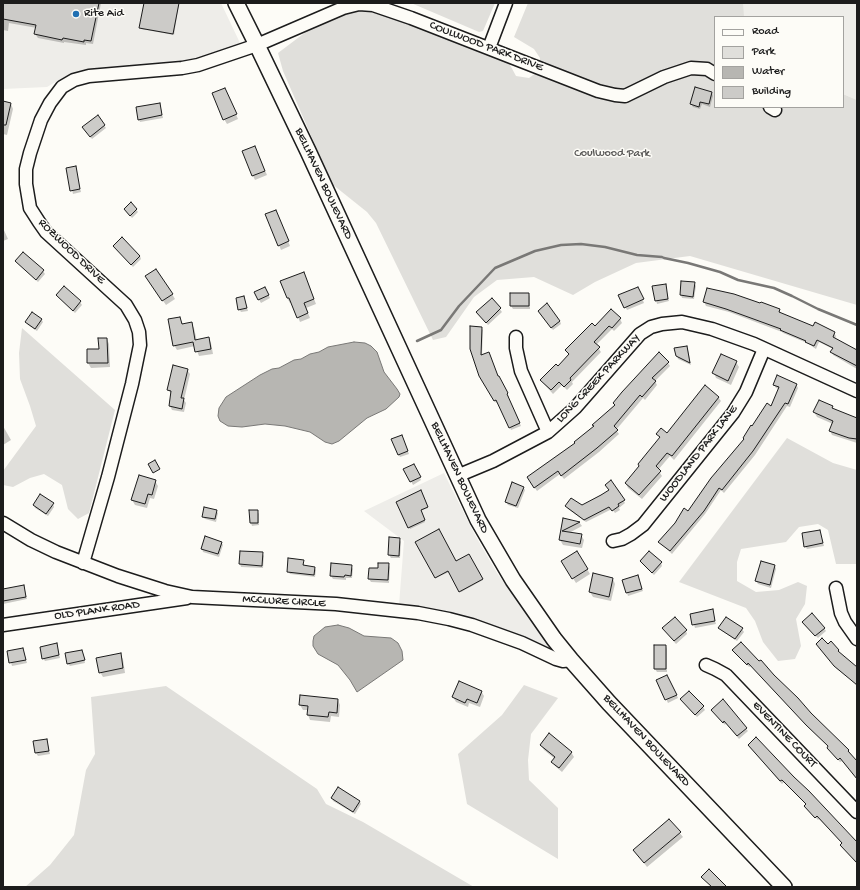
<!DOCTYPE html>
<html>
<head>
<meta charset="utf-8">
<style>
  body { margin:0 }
  #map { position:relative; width:860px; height:890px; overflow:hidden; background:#fdfcf7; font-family:"Gochi Hand",sans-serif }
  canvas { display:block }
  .frame { position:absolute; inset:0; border:4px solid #1c1c1c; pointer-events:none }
  .legend { position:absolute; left:714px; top:16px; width:130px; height:92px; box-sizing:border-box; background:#fdfcf7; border:1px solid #a3a29f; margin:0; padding:5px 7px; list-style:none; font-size:12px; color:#1c1c1c }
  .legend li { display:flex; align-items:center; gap:8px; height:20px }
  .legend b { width:20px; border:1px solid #a3a29f }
</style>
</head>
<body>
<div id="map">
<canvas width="860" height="890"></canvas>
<div class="frame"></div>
<ul class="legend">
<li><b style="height:5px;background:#fdfcf7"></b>Road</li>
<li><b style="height:11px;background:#e0dfdb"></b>Park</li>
<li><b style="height:11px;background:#b7b6b2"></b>Water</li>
<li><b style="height:11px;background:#cccbc8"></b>Building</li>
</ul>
</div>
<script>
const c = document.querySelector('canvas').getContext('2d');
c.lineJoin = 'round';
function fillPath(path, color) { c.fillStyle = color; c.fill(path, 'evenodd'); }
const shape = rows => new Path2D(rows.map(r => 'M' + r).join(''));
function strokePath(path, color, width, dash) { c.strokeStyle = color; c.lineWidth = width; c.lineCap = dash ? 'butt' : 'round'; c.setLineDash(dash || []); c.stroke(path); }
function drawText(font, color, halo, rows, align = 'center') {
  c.font = font + ' "Gochi Hand",sans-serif'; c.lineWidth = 3; c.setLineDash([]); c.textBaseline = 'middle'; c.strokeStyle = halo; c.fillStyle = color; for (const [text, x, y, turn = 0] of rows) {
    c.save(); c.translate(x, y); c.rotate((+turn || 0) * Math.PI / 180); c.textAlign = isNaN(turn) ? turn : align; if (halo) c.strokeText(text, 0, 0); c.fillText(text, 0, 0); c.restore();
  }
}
fillPath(shape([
  [3,3,221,3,240,43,203,58,185,63,79,73,62,78,47,87,3,89],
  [730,3,857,3,857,100,843,94,843,17,731,17],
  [444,473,475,535,497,573,550,645,551,647,548,649,491,625,461,617,399,605,404,541,364,511]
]), '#eeede9');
fillPath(shape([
  [411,3,495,3,483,31,479,32],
  [528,3,743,3,744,17,715,17,715,107,843,107,843,94,857,100,857,305,690,256,636,263,595,282,573,295,534,277,497,280,474,297,446,337,433,340,376,223,367,212,332,184,283,71,278,53,331,13,359,4,499,58,509,63,516,76,529,78,537,72,540,58,534,49,514,37],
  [22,328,115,410,89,513,78,519,68,509,62,485,44,474,30,478,13,487,3,485,3,471,36,426,30,406,20,379,19,353],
  [787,438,833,463,857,470,857,564,836,564,828,530,818,524,799,527,786,542,741,549,737,562,737,581,756,592,779,590,798,582,807,586,805,604,796,619,801,646,795,659,778,661,763,642,755,621,746,608,679,582],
  [524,685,558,698,531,734,528,760,529,780,558,808,558,859,467,804,458,754,502,715],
  [166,686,317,789,326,804,363,822,474,887,25,887,50,865,74,835,86,770,95,754,91,697]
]), '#e0dfdb');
const water = shape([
  [354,342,365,343,371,346,377,352,384,372,397,389,400,394,399,397,386,409,367,418,339,441,332,444,325,442,310,432,285,426,265,424,242,427,228,426,220,421,218,416,219,408,226,397,260,375,272,369,279,368,294,360,301,359,310,354,319,352,328,347,354,342],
  [338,625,349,628,364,636,391,638,398,643,402,651,403,660,357,692,350,680,338,665,318,654,313,646,313,641,314,636,325,627,338,625]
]);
fillPath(water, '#b7b6b2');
strokePath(water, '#797876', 1);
fillPath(shape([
  [3,3,101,3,93,44,86,43,86,45,64,42,64,43,38,38,35,34,37,28,9,23,8,31,3,30],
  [145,3,179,3,174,35,141,29],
  [225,89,238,119,227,124,224,119],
  [712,93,713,96,710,107,702,104,700,109,693,107,691,104],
  [3,102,11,104,13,109,7,135,3,134],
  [160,104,163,118,140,122,139,119],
  [104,125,106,128,92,139,85,130],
  [257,152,267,175,255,180,253,176],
  [75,168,81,192,73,194,67,169],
  [131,203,138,212,132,218,127,212],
  [278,216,290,246,281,250,279,245],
  [3,228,8,239,3,241],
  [114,246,140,256,141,259,133,267],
  [16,261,43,271,45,274,38,282],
  [304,273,316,304,306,308,310,318,300,322,292,302,290,303,287,298,281,282],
  [149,281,172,294,175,299,166,305],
  [694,283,696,286,694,299,682,298,681,295],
  [665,285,669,301,657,304,653,287],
  [265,288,270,298,261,303,255,293],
  [639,291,644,303,627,310,620,296],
  [529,294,530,297,530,309,513,309,511,306],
  [57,295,80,302,82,305,75,313],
  [244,297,248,311,241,312,239,309],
  [492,299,502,312,488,325,477,312],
  [704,302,779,309,781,314,814,327,834,333,836,336,835,339,857,351,857,369,833,355,832,352,833,349,819,342,816,349,807,343,783,333,782,332,729,312,706,306],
  [541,314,560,321,561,324,553,330],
  [180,318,183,325,191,323,194,328,197,341,209,339,211,343,213,354,199,356,195,346,177,350,174,345],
  [41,319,43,322,37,331,28,325,26,322],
  [620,319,622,323,614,331,612,329,596,345,601,352,572,382,573,384,567,390,562,385,553,394,544,384,542,380,558,367,570,355,567,350,595,328],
  [481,328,483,330,482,356,498,377,509,397,508,397,521,426,511,430,498,402,496,403,480,376],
  [107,339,109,344,110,367,91,368,88,363,100,350],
  [686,347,688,350,691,365,678,359,677,356],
  [736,362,739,367,731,385,716,378,714,373],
  [668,363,670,366,655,381,657,385,645,400,643,398,616,430,619,434,599,452,564,479,560,474,537,491,530,481,576,444,615,405],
  [187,370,190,374,184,400,186,403,184,412,172,410,170,406,172,394,168,390],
  [796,384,798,388,790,407,787,406,755,455,724,493,721,490,705,514,672,554,660,542,688,513,745,439,772,407,779,389,776,388,774,385],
  [718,397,721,401,674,460,670,456,658,470,662,476,642,499,628,488,626,484,640,466,660,438,657,434,667,435],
  [832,407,834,410,857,419,857,443,832,435,830,431,833,424,817,417,814,412],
  [3,426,11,440,3,445],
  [403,439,409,454,400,457,398,454],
  [414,465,421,480,413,485,405,469],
  [155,481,158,486,154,499,150,498,147,508,135,505,132,500],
  [611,482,625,503,619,508,620,510,615,513,612,509,586,522,568,509,566,506,582,506,610,490],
  [523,487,525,490,518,508,508,505,506,502],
  [420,492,428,508,420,511,425,522,410,529,397,502],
  [53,504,54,507,48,516,35,508,34,505],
  [216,511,218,513,216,522,205,519,203,517],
  [257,511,259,514,259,525,252,526,251,523],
  [564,520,579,522,582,526,569,533,581,535,584,540,582,548,563,545,560,540],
  [820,531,824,546,807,549,805,546],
  [399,539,401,542,400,558,391,558,389,555],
  [221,542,223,545,219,557,203,552,202,549],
  [416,543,456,562,469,555,483,580,461,592,449,572,436,578],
  [241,552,262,553,264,556,263,568,241,567,240,564],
  [577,552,590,574,576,583,562,561],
  [303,561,305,567,314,568,316,570,315,577,290,574,288,571],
  [641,562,661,563,662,566,654,575],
  [761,562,775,566,776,569,771,588,758,584,756,581],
  [388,564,390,567,389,583,371,582,369,579,379,569],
  [351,566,353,569,352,578,346,578,346,580,333,579,331,576],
  [594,575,613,579,615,584,611,601,593,597,590,592],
  [638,576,643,591,628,596,623,580],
  [24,586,27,599,3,604,3,590],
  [712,610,716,624,695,628,691,614],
  [805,625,824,628,826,631,818,638],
  [719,628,742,629,744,632,737,641,721,630],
  [665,631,686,631,687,634,676,644],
  [57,644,60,658,45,661,43,658],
  [817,645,828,645,838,651,840,654,857,669,857,687,854,682,837,669],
  [666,646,667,649,667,672,657,672,655,669],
  [23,649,27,663,12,666,8,652],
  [734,650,811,713,848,750,857,763,857,778,842,761,840,762,830,751,829,747,809,728,751,666,749,667],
  [82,651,85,663,70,666,68,664],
  [120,655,123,659,125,673,103,677,100,672],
  [669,679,678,698,668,703,657,680],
  [481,691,484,696,480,707,469,703,468,707,456,702,453,697],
  [338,700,340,705,339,717,331,716,330,722,310,720,308,715,308,710,303,710,300,705],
  [722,701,748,731,739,739,726,723,725,725,714,713],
  [683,702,703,707,705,710,697,717],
  [47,740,50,754,38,756,36,753],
  [541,745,571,752,574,757,562,772,555,766,553,762,555,759,544,750],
  [749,746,857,843,857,864,843,848,843,843,819,819,818,820,807,809,807,805,784,782,782,784],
  [332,798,360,802,361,804,355,814,333,801],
  [669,820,683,837,647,867,634,850]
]), '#0003');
strokePath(shape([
  [417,341,441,330,459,306,495,268,535,251,561,245,581,244,605,247,637,255,662,257,664,258,688,263,720,272,738,280,774,288,792,296,818,309,857,325]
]), '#797876', 2.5);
const building = shape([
  [3,3,99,3,91,41,84,40,84,42,63,38,62,40,34,34,36,25,3,19,3,3],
  [144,3,179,3,173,34,139,28,144,3],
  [695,87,712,92,709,104,700,102,699,107,690,104,695,87],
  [225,88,237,114,223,120,212,93,225,88],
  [3,101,11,103,6,125,3,125,3,101],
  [160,103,162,115,138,120,136,107,160,103],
  [98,115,105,125,90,137,82,127,98,115],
  [255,146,265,171,252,176,242,151,255,146],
  [76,166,80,189,70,191,66,168,76,166],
  [131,202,137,209,130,216,124,209,131,202],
  [276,210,289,241,278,246,265,214,276,210],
  [122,237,140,256,131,265,113,246,122,237],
  [23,252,44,270,36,280,15,261,23,252],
  [156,269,173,294,162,301,145,276,156,269],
  [304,272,314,299,304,303,308,313,297,318,289,298,287,298,280,281,304,272],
  [681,281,695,282,693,297,680,295,681,281],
  [666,284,668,299,655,301,652,286,666,284],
  [64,286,81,301,73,311,56,295,64,286],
  [265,287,269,295,258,300,254,292,265,287],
  [638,287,644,299,624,308,618,295,638,287],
  [707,288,734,294,760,303,761,302,780,309,779,312,813,326,815,322,835,332,833,337,857,350,857,366,830,352,833,348,817,340,814,346,805,342,806,341,780,330,781,329,726,309,703,302,707,288],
  [510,293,529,293,529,306,510,306,510,293],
  [244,296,247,308,238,310,236,298,244,296],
  [492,298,501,308,486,323,476,312,492,298],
  [547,303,560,321,551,328,538,311,547,303],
  [611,309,621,318,612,328,609,326,594,342,600,347,570,378,571,380,564,387,559,382,551,390,540,380,556,364,558,366,569,354,565,350,592,323,595,326,611,309],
  [32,312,42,319,35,329,25,322,32,312],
  [180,317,182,324,192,322,195,340,209,337,211,349,195,352,193,342,173,346,168,319,180,317],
  [470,326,482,327,481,355,489,352,498,376,499,376,508,393,507,394,520,423,509,428,496,400,494,401,479,376,470,349,470,326],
  [98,338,107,338,108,363,87,363,87,349,99,349,98,338],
  [687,346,690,363,676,356,674,348,687,346],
  [659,352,669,362,652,378,656,381,642,397,640,395,614,426,618,430,597,448,561,476,558,471,534,488,527,477,575,443,574,442,594,426,592,425,615,405,613,403,622,392,659,352],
  [721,354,737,361,728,381,712,373,721,354],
  [173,365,188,369,181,398,184,398,182,409,169,406,171,391,167,390,173,365],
  [777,375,797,384,788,404,785,403,753,451,722,490,719,488,704,511,670,551,658,542,675,523,684,508,688,511,711,478,744,439,743,438,751,425,752,426,767,403,771,406,779,387,773,385,777,375],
  [705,385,719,397,672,456,667,453,656,466,661,471,639,495,625,483,639,466,638,464,660,437,656,434,661,428,667,433,705,385],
  [819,400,833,406,832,408,857,418,857,439,849,438,829,431,833,421,813,412,819,400],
  [402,435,408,451,398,455,391,439,402,435],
  [155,460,160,469,153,473,148,464,155,460],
  [414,464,421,477,410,482,403,469,414,464],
  [139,475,156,480,152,495,148,494,145,504,131,500,139,475],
  [611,480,625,500,618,504,619,506,612,511,609,507,584,520,565,506,571,498,582,505,601,495,609,490,605,485,611,480],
  [512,482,524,487,516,506,505,502,512,482],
  [421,490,428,507,421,510,425,520,408,528,396,502,421,490],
  [40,494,54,503,46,514,33,505,40,494],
  [204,507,217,510,215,519,202,517,204,507],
  [249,510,258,510,258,523,250,523,249,510],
  [563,518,580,522,562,531,582,534,580,544,559,540,563,518],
  [439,529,456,561,469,554,483,579,459,592,448,571,435,578,415,542,439,529],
  [820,530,823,543,804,547,802,533,820,530],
  [205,536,222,542,218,554,201,549,205,536],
  [389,537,400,538,399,556,388,555,389,537],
  [240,551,263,552,262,566,239,564,240,551],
  [577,551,588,569,572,579,561,561,577,551],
  [649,551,662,562,652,573,640,561,649,551],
  [288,558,304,560,303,565,315,567,314,575,287,572,288,558],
  [761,561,775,565,770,585,755,581,761,561],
  [331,563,352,565,351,576,345,575,344,577,330,576,331,563],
  [378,563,389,563,388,580,368,579,369,568,378,568,378,563],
  [593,573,613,578,609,597,589,592,593,573],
  [638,575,642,589,626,593,622,580,638,575],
  [24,585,26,597,3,601,3,589,24,585],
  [713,609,715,621,692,625,690,614,713,609],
  [812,613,825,628,815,636,802,622,812,613],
  [675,617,687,630,674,641,662,628,675,617],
  [726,617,743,628,735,639,718,628,726,617],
  [822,638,828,644,831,641,839,650,838,651,857,667,857,685,834,666,816,644,822,638],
  [741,642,759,661,761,660,774,675,798,698,811,713,849,750,848,751,857,761,857,779,840,758,838,760,827,748,828,746,806,725,748,663,747,665,732,650,741,642],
  [57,643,59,655,42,659,40,647,57,643],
  [654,645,666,645,666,669,654,669,654,645],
  [23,648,26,660,9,663,7,651,23,648],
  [82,650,85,660,67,664,65,653,82,650],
  [121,653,123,668,99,673,96,658,121,653],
  [667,675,677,695,665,700,656,680,667,675],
  [459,681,482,691,477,703,467,699,465,703,452,697,459,681],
  [689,691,704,706,695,715,680,699,689,691],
  [300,695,338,699,337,713,329,712,328,717,307,715,308,706,299,705,300,695],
  [723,699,747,728,737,736,724,721,723,723,711,710,723,699],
  [549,733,572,752,559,768,551,762,555,757,540,745,549,733],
  [756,737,794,777,809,791,857,842,857,863,840,845,842,843,817,816,815,818,804,806,806,804,782,780,780,781,748,745,756,737],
  [47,739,49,751,35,753,33,741,47,739],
  [338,787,360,801,353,812,331,798,338,787],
  [669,819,681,832,644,863,633,850,669,819],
  [709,869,727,887,712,887,701,877,709,869]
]);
fillPath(building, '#cccbc8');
strokePath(building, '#1c1c1c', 1);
const minor = shape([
  [489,48,506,3],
  [770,107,775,110],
  [516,337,516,348,521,371,548,432],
  [457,476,493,461,548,432,575,408,640,334,651,327,662,324,682,322,712,329,754,344,857,391],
  [3,523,31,540,56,552,118,576,165,591,192,597,336,604,418,613,449,619,472,625,522,643,556,659,563,661,571,660],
  [613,541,622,539,631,534,643,525,733,413,746,392,764,349],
  [83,563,108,477,132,384,140,345,139,332,135,320,126,305,46,232,39,222,30,208,26,184,26,169,30,153,41,120,50,103,62,87,74,80,89,76,182,68,198,65,257,45,343,8,359,4,373,5,411,18,598,91,615,95,625,96,664,77,691,68,707,69,715,74],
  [836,588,841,613,845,622,857,639],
  [3,625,187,598],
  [706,665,715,669,726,675,857,812]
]);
const major = shape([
  [236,3,257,45,308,151,478,520,513,580,554,639,571,660,609,703,784,887]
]);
strokePath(minor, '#1c1c1c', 15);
strokePath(major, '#1c1c1c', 18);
strokePath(minor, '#fdfcf7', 12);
strokePath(major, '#fdfcf7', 15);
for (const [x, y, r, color] of [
  [76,14,4,"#1f6fb2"]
]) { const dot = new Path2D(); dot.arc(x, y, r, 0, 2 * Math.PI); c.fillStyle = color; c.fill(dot); strokePath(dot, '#fdfcf7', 1.5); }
drawText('12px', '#1c1c1c', '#fdfcf7', [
  ["Rite Aid",84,14]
], 'left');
drawText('12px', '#1c1c1c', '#fdfcf7', [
  ["COULWOOD PARK DRIVE",486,47,21],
  ["BELLHAVEN BOULEVARD",323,184,65],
  ["ROZWOOD DRIVE",71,252,44],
  ["LONG CREEK PARKWAY",599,379,-47],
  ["WOODLAND PARK LANE",699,454,-52],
  ["BELLHAVEN BOULEVARD",459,478,65],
  ["MCCLURE CIRCLE",284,602,3],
  ["OLD PLANK ROAD",97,611,-8],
  ["EVENTINE COURT",784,735,46],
  ["BELLHAVEN BOULEVARD",646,741,47]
]);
drawText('12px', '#575655', '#fdfcf7', [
  ["Coulwood Park",612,154]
]);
</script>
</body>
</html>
